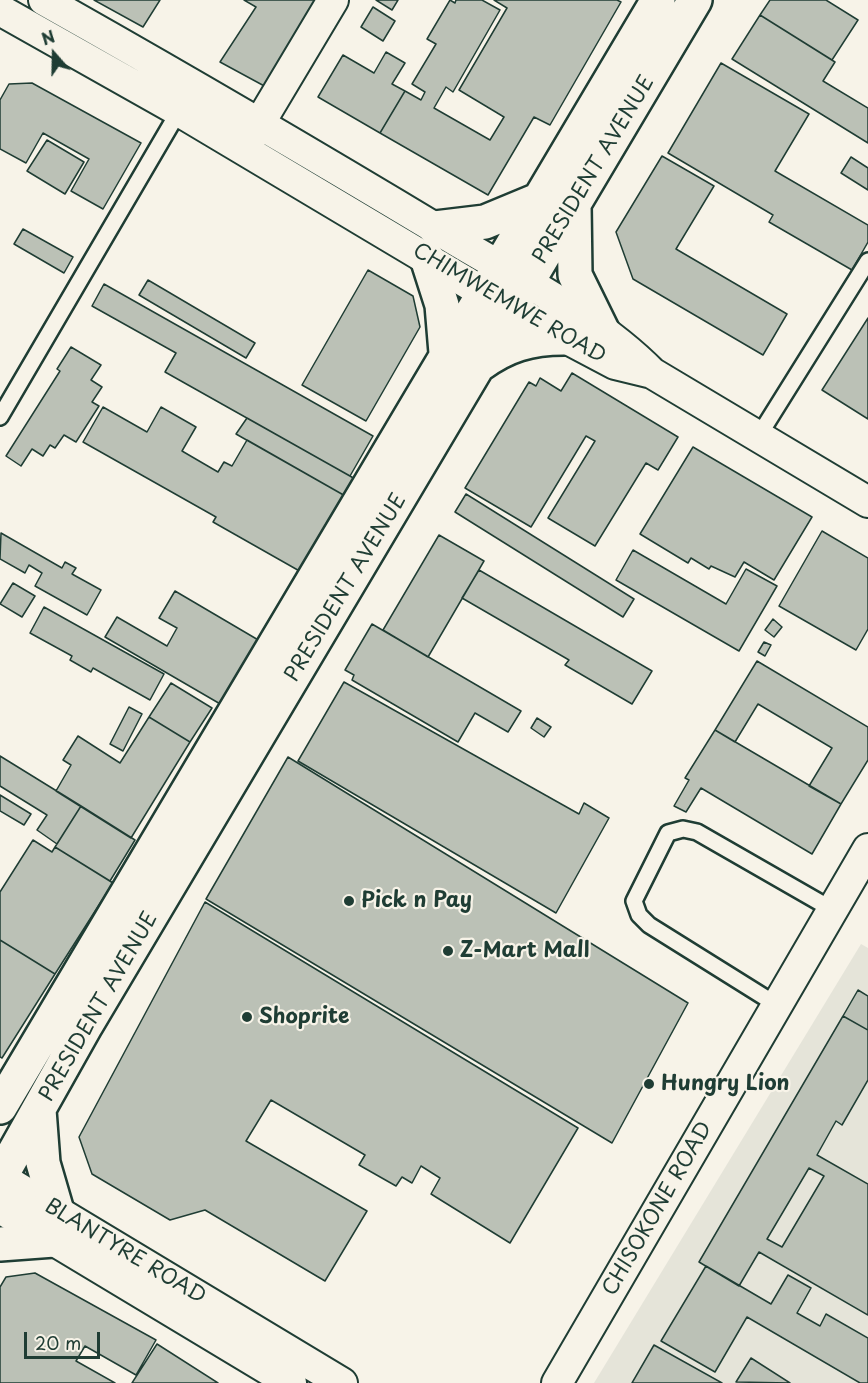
<!DOCTYPE html>
<style>
body{margin:0}
#map{position:relative;width:868px;height:1383px;overflow:hidden;background:#f7f3e8;font-family:"Playpen Sans",sans-serif}
canvas{display:block}
.north{position:absolute;left:24px;top:24px;width:60px;height:60px;-webkit-text-stroke:4px #f7f3e8;paint-order:stroke;rotate:340deg;font-size:16px;font-weight:700;line-height:24px;text-align:center;color:#1f3d34}
.north::after{content:'';display:block;margin:auto;width:21px;height:27px;background:#1f3d34;clip-path:polygon(50% 0,100% 100%,50% 72%,0 100%)}
.scale{position:absolute;left:24px;top:1332px;width:76px;height:27px;box-sizing:border-box;border:3px solid #1f3d34;border-top:0;padding-left:8px;font-size:18px;line-height:21px;white-space:nowrap;color:#1f3d34;-webkit-text-stroke:4px #f7f3e8;paint-order:stroke}
</style>
<div id="map">
<canvas width="868" height="1383"></canvas>
<div class="north">N</div>
<div class="scale">20 m</div>
</div>
<script>
const ctx = document.querySelector('canvas').getContext('2d');
ctx.lineJoin = 'round';
function fill(path, color) { ctx.fillStyle = color; ctx.fill(path, 'evenodd'); }
function strokePath(path, color, width, dash) { ctx.strokeStyle = color; ctx.lineWidth = width; ctx.lineCap = dash ? 'butt' : 'round'; ctx.setLineDash(dash || []); ctx.stroke(path); }
function write(font, color, halo, rows, align = 'center') {
  ctx.font = font + ' "Playpen Sans",sans-serif'; ctx.lineWidth = 4.5; ctx.setLineDash([]); ctx.textBaseline = 'middle'; ctx.strokeStyle = halo; ctx.fillStyle = color; for (const [text, x, y, turn = 0] of rows) {
    ctx.save(); ctx.translate(x, y); ctx.rotate((+turn || 0) * Math.PI / 180); ctx.textAlign = isNaN(turn) ? turn : align; if (halo) ctx.strokeText(text, 0, 0); ctx.fillText(text, 0, 0); ctx.restore();
  }
}
fill(new Path2D(`
 M861,944L868,948V1383H594Z`), '#e5e4d9');
const building = new Path2D(`
 M94,0H160L143,27Z
 M244,0H319L268,88L220,62L256,7Z
 M376,0H398L392,10Z
 M450,0L455,3L456,0H482L500,10L453,92L446,87L434,108L490,140L504,117L459,90L507,8L494,0H617L621,2L550,125L534,117L488,195L380,133L405,91L421,100L425,92L412,84L436,44L427,39Z
 M770,0H826L858,20L832,60L760,15Z
 M373,7L395,21L383,41L361,27Z
 M760,15L835,62L823,81L868,108V143L732,59Z
 M386,52L405,63L392,84L405,91L380,133L318,97L343,55L374,73Z
 M721,63L809,114L775,171L868,225V242L852,270L769,222L773,215L668,153Z
 M32,83L141,143L103,209L71,191L89,159L43,133L26,163L0,149V100L9,84Z
 M47,140L84,162L65,194L27,171Z
 M662,156L714,186L676,249L787,314L763,355L633,279L616,232Z
 M851,157L868,168V190L841,173Z
 M23,229L73,257L64,273L14,244Z
 M368,270L413,296L420,327L366,421L302,385Z
 M148,280L255,343L246,358L139,295Z
 M104,284L373,436L350,476L165,372L176,353L92,306Z
 M868,318V419L822,390Z
 M71,347L101,365L91,380L102,387L92,402L99,406L76,442L64,435L55,448L50,445L43,456L32,449L21,466L6,456L60,371L57,369Z
 M572,373L678,437L658,470L646,463L595,546L548,518L595,441L586,436L531,527L465,488L529,382L536,386L540,378L561,391Z
 M103,407L147,432L161,407L196,427L182,451L218,472L224,462L232,466L247,440L347,497L303,573L213,522L216,517L83,442Z
 M247,418L357,480L347,497L236,434Z
 M693,447L812,517L774,580L744,562L735,577L711,566L709,569L691,558L688,563L640,534Z
 M466,494L634,599L623,617L455,512Z
 M822,531L868,558V629L856,650L779,606Z
 M1,533L62,568L65,562L76,568L72,574L101,590L87,615L35,586L42,573L29,565L25,573L0,559Z
 M439,535L484,561L428,657L383,630Z
 M633,550L726,604L746,569L777,586L739,651L616,580Z
 M479,570L652,671L632,704L565,665L569,660L462,598Z
 M13,583L35,596L22,617L0,604Z
 M175,591L260,641L222,705L105,637L117,617L167,646L177,628L159,618Z
 M44,607L164,674L150,700L93,668L91,672L70,660L72,656L30,633Z
 M773,619L782,627L774,637L765,630Z
 M372,624L521,711L508,732L475,713L458,742L352,680L354,675L345,670Z
 M764,642L771,645L765,656L758,652Z
 M757,661L868,727V760L841,804L809,786L832,748L758,704L735,742L715,730Z
 M344,682L579,814L584,803L609,818L556,913L298,761Z
 M171,683L212,708L190,742L149,717Z
 M129,707L142,714L123,751L110,744Z
 M149,717L190,742L131,838L56,791L71,765L63,760L78,736L120,763Z
 M537,718L551,727L544,737L531,728Z
 M715,730L841,804L812,854L701,788L686,812L674,806L689,780L685,778Z
 M0,756L81,806L57,844L37,830L47,815L0,786Z
 M288,757L688,1003L612,1143L206,899Z
 M0,795L31,814L24,825L0,811Z
 M81,806L135,840L110,881L55,847Z
 M33,840L52,852L55,847L113,883L55,974L0,940V892Z
 M205,902L578,1128L510,1243L431,1194L440,1178L421,1166L412,1183L402,1177L396,1186L359,1165L365,1155L271,1100L246,1141L367,1211L325,1281L205,1210L170,1220L92,1174L79,1137Z
 M0,940L55,974L2,1058L0,1057Z
 M858,990L868,996V1030L843,1016Z
 M843,1016L868,1030V1080L842,1125L836,1121L817,1155L868,1184V1315L759,1252L739,1286L699,1262ZM809,1168L824,1176L782,1247L767,1239Z
 M706,1266L771,1304L788,1275L811,1288L797,1313L820,1326L826,1314L868,1338V1383H860L747,1317L715,1372L661,1341Z
 M35,1273L156,1340L136,1375L85,1346L76,1361L115,1383H0V1287L6,1277Z
 M157,1344L218,1383H132Z
 M654,1345L722,1383H632Z
 M751,1358L790,1383L736,1382Z`);
fill(building, '#bbc1b6');
strokePath(building, '#1f3d34', 1.5);
const service = new Path2D(`
 M0,417L179,111
 M758,437L868,261
 M777,1005L649,925L639,915L634,901L668,833L683,829L697,832L833,910`);
const minor = new Path2D(`
 M44,0C179,76 312,154 445,234C514,276 596,316 652,373L868,502
 M0,10L179,111L511,309L615,364L652,373
 M250,139L333,0
 M0,1177L342,1383
 M0,1208L291,1383
 M557,1383L868,849`);
const secondary = new Path2D(`
 M574,204L575,275L603,332
 M435,228L485,222L538,200
 M427,258L442,305L446,353
 M479,365C506,345 530,338 564,338
 M0,1107L658,0
 M39,1110L43,1163L57,1211
 M0,1178L86,1025L695,0
 M0,1244L54,1240`);
strokePath(service, '#1f3d34', 20);
strokePath(minor, '#1f3d34', 34);
strokePath(secondary, '#1f3d34', 38);
strokePath(service, '#f7f3e8', 15);
strokePath(minor, '#f7f3e8', 30);
strokePath(secondary, '#f7f3e8', 33);
for (const [x, y, r, color] of [
 [349,901,6,"#1f3d34"],
 [448,951,6,"#1f3d34"],
 [247,1017,6,"#1f3d34"],
 [649,1084,6,"#1f3d34"]
]) { const dot = new Path2D(); dot.arc(x, y, r, 0, 2 * Math.PI); ctx.fillStyle = color; ctx.fill(dot); strokePath(dot, '#f7f3e8', 2); }
write('21px', '#1f3d34', '#f7f3e8', [
 ["PRESIDENT AVENUE",594,170,-59],
 ["CHIMWEMWE ROAD",509,304,30],
 ["PRESIDENT AVENUE",346,588,-59],
 ["PRESIDENT AVENUE",99,1007,-60],
 ["CHISOKONE ROAD",658,1209,-60],
 ["BLANTYRE ROAD",125,1252,31]
]);
write('bold 21px', '#1f3d34', '#f7f3e8', [
 ["Pick n Pay",361,901],
 ["Z-Mart Mall",460,951],
 ["Shoprite",259,1017],
 ["Hungry Lion",661,1084]
], 'left');
</script>
